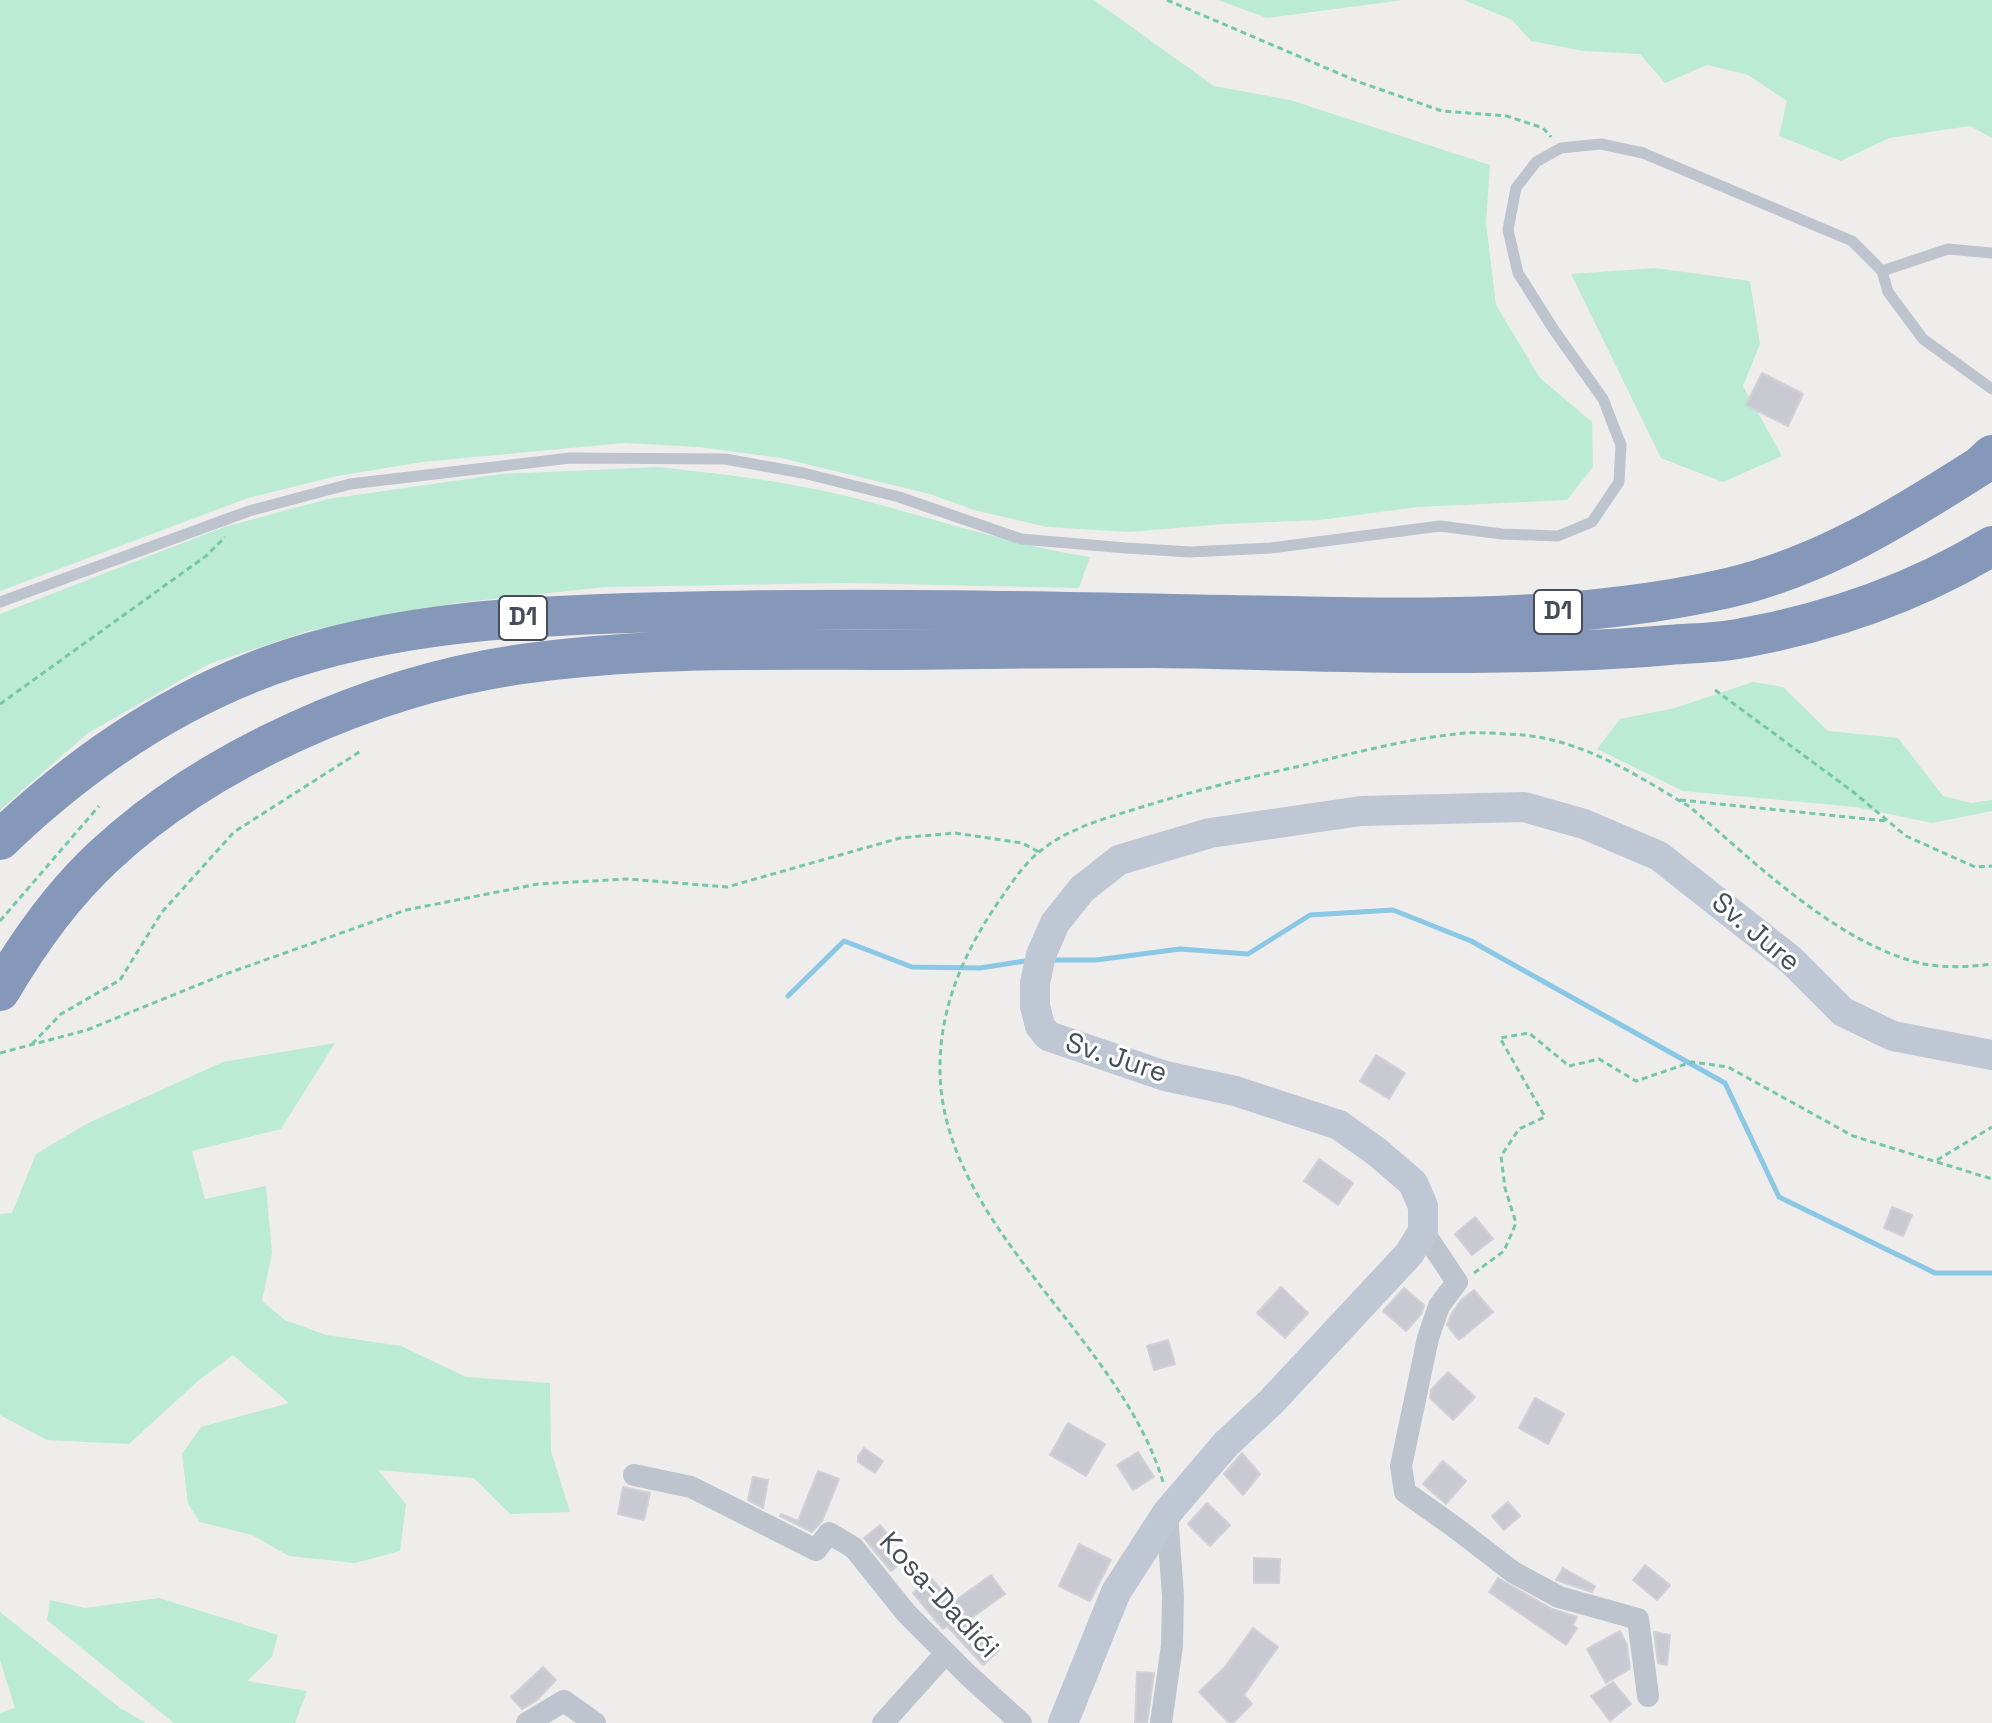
<!DOCTYPE html>
<meta charset="utf-8">
<style>
body{margin:0}
canvas{display:block;background:#efecec}
</style>
<canvas width="1992" height="1723"></canvas>
<script>
const ctx = document.querySelector('canvas').getContext('2d');
ctx.lineJoin = 'round';
function fill(path, color) { ctx.fillStyle = color; ctx.fill(path, 'evenodd'); }
function strokePath(path, color, width, dash) { ctx.strokeStyle = color; ctx.lineWidth = width; ctx.lineCap = dash ? 'butt' : 'round'; ctx.setLineDash(dash || []); ctx.stroke(path); }
function write(font, color, halo, rows, align = 'center') {
  ctx.font = font + ' "Space Grotesk",sans-serif'; ctx.lineWidth = 6; ctx.setLineDash([]); ctx.textBaseline = 'middle'; ctx.strokeStyle = halo; ctx.fillStyle = color; for (const [text, x, y, turn = 0] of rows) {
    ctx.save(); ctx.translate(x, y); ctx.rotate((+turn || 0) * Math.PI / 180); ctx.textAlign = isNaN(turn) ? turn : align; if (halo) ctx.strokeText(text, 0, 0); ctx.fillText(text, 0, 0); ctx.restore();
  }
}
fill(new Path2D(`
 M0,0H1094L1214,86L1290,100L1490,165L1486,223L1496,305L1540,378L1592,422L1593,467L1567,500L1418,507L1319,520L1224,524L1129,532L1047,527L974,510L930,494L781,458L699,447L624,443L422,462L337,476L248,498L0,591Z
 M1218,0H1403L1267,18Z
 M1464,0H1992V138L1970,126L1889,138L1841,161L1779,136L1787,101L1748,75L1707,65L1665,83L1640,54L1584,51L1531,41L1512,20Z
 M1655,268L1750,281L1760,344L1743,386L1782,456L1723,482L1661,458L1571,274Z
 M659,467C722,474 785,481 846,496C928,516 1006,544 1090,557L1079,588L846,583L605,587L456,603L308,631L209,664L88,733L0,810V614L224,527L328,499L502,474Z
 M1753,682L1783,687L1828,731L1898,738L1943,796L1971,803L1992,800V811L1932,823L1856,807L1683,791L1597,749L1620,719L1675,708Z
 M335,1043L281,1129L192,1151L205,1199L266,1186L272,1253L262,1301L285,1320L326,1335L401,1346L466,1377L550,1383L551,1451L570,1512L510,1514L474,1478L378,1470L406,1504L400,1551L355,1563L289,1556L252,1535L200,1522L188,1504L182,1454L201,1427L289,1403L233,1355L199,1380L129,1444L47,1440L0,1415V1214L12,1213L36,1154L88,1123L223,1062Z
 M159,1598L278,1635L272,1657L247,1681L307,1691L295,1723H174L47,1620L50,1600L85,1608Z
 M0,1612L120,1708L146,1723H0V1713L15,1708L0,1660Z`), '#bbebd4');
strokePath(new Path2D(`
 M1049,960H1096L1180,949L1248,954L1310,915L1393,910L1471,941L1725,1083L1779,1197L1935,1273H1992
 M788,996L844,941L912,967L980,968L1031,960`), '#8ac8e6', 5);
const building = new Path2D(`
 M1762,373L1803,394L1788,426L1746,405Z
 M1376,1055L1405,1073L1389,1099L1360,1081Z
 M1319,1159L1353,1183L1338,1205L1304,1181Z
 M1892,1207L1912,1215L1903,1236L1884,1228Z
 M1475,1217L1493,1239L1472,1255L1455,1234Z
 M1281,1287L1308,1313L1285,1338L1257,1313Z
 M1404,1288L1424,1305L1422,1313L1406,1331L1383,1311Z
 M1474,1290L1493,1312L1459,1340L1447,1325L1452,1313L1461,1300Z
 M1168,1340L1175,1364L1154,1370L1147,1346Z
 M1448,1372L1475,1397L1453,1420L1430,1398L1431,1390Z
 M1535,1398L1564,1414L1548,1444L1519,1428Z
 M1068,1423L1105,1444L1086,1476L1050,1455Z
 M864,1448L883,1461L875,1473L858,1462V1456Z
 M1138,1452L1154,1477L1133,1490L1117,1465Z
 M1242,1453L1260,1474L1243,1495L1224,1474Z
 M1443,1461L1466,1481L1446,1504L1423,1484Z
 M818,1471L839,1479L822,1521L812,1532L780,1516L781,1514L798,1521Z
 M753,1477L768,1480L763,1508L748,1500Z
 M623,1487L650,1493L644,1520L618,1514Z
 M1508,1502L1520,1516L1504,1530L1492,1516Z
 M1207,1503L1230,1525L1210,1546L1188,1524Z
 M880,1525L893,1541L886,1547L900,1564L891,1571L864,1538Z
 M1079,1544L1111,1560L1090,1601L1059,1586Z
 M1254,1558L1280,1559L1279,1583H1254Z
 M1645,1565L1670,1585L1657,1600L1633,1580Z
 M1563,1568L1595,1586L1592,1592L1556,1580Z
 M991,1575L1005,1594L970,1619L999,1650L983,1665L947,1626L943,1629L913,1593L931,1578L952,1603Z
 M1498,1578L1552,1609L1577,1617L1573,1625L1577,1628L1566,1645L1489,1592Z
 M1253,1628L1278,1647L1244,1695L1252,1704L1233,1723H1229L1199,1692L1224,1668Z
 M1620,1631L1627,1645L1630,1669L1606,1683L1587,1649Z
 M1654,1632L1670,1635L1667,1665L1658,1663Z
 M543,1667L556,1680L536,1701L522,1709L511,1697Z
 M1137,1672L1154,1673L1147,1723H1135Z
 M1613,1682L1631,1704L1610,1721L1591,1696Z`);
fill(building, '#c9cad1');
strokePath(building, '#d0d1d7', 2);
strokePath(new Path2D(`
 M1167,0L1359,82L1442,111L1507,116L1543,128L1551,137
 M1715,690L1852,791L1906,836L1975,867L1992,866
 M0,704L206,556L225,537
 M1680,800L1887,821
 M0,921L99,806
 M32,1044L61,1014L120,980L162,912L234,832L361,751
 M0,1053L87,1030L220,976L406,910L538,884L628,879L727,887L900,838L955,833L1022,843L1039,852
 M1937,1160L1992,1127
 M1474,1273L1504,1251L1516,1223L1505,1188L1501,1156L1519,1129L1545,1117L1500,1038L1529,1033L1569,1066L1599,1059L1636,1081L1692,1062L1728,1067L1853,1136L1992,1179
 M1163,1482C1120,1337 942,1226 940,1071C939,1008 964,952 999,901C1011,884 1023,865 1039,852C1064,831 1099,820 1129,811C1185,793 1242,779 1300,766C1354,753 1410,738 1466,733C1484,732 1505,734 1523,735C1585,741 1638,776 1690,807C1756,863 1838,945 1924,964C1945,968 1971,967 1992,964`), '#75c7a9', 3, [6, 4]);
strokePath(new Path2D(`
 M1882,271L1948,249L1992,253
 M0,602L249,511L350,484L570,458L725,459L803,473L899,497L1021,539L1126,548L1190,552L1271,548L1440,526L1502,534L1558,536L1592,522L1619,482L1621,445L1603,399L1554,330L1518,273L1508,230L1516,188L1536,162L1561,148L1601,144L1643,153L1852,241L1882,271L1888,292L1923,339L1992,389`), '#bdc4ce', 11);
strokePath(new Path2D(`
 M1423,1231L1457,1282L1439,1306L1428,1338L1401,1466L1405,1492L1453,1526L1513,1572L1559,1597L1638,1619L1648,1696
 M634,1475L691,1487L816,1550L829,1533L854,1548L906,1613L968,1675L1021,1723
 M527,1723L564,1701L595,1723
 M883,1723L946,1653
 M1161,1723L1172,1646L1173,1596L1167,1513`), '#bdc4ce', 22);
strokePath(new Path2D(`
 M1063,1723L1116,1592L1167,1513L1226,1444L1271,1402L1409,1254L1423,1231V1206L1413,1183L1377,1152L1339,1125L1235,1091L1165,1076L1048,1036L1040,1026L1035,1006V983L1041,955L1055,923L1082,889L1119,860L1210,833L1361,811L1524,807L1584,824L1659,856L1791,960L1843,1012L1893,1036L1992,1055`), '#bfc7d4', 30);
strokePath(new Path2D(`
 M0,840C78,765 166,704 269,666C396,620 535,615 669,612C856,607 1044,611 1231,615C1397,618 1565,625 1728,588C1822,566 1900,517 1980,466L1992,455
 M0,991C28,943 63,894 104,856C210,757 372,687 515,665C642,646 772,650 899,650C985,649 1070,648 1156,648C1249,649 1341,653 1434,653C1512,653 1590,652 1669,645C1693,643 1719,643 1743,638C1830,622 1916,592 1992,546`), '#8598b9', 40);
for (const [x, y, w] of [
 [1558,612,48],
 [523,618,48]
]) { const box = new Path2D(); box.roundRect(x - w / 2, y - 22, w, 44, 6); ctx.fillStyle = '#fff'; ctx.fill(box); strokePath(box, '#454d58', 2); }
write('bold 26px', '#454d58', null, [
 ["D1",1558,612],
 ["D1",523,618]
]);
write('28px', '#454d58', '#fff', [
 ["Sv. Jure",1755,933,40],
 ["Sv. Jure",1116,1059,18],
 ["Kosa-Dadići",938,1596,47]
]);
</script>
